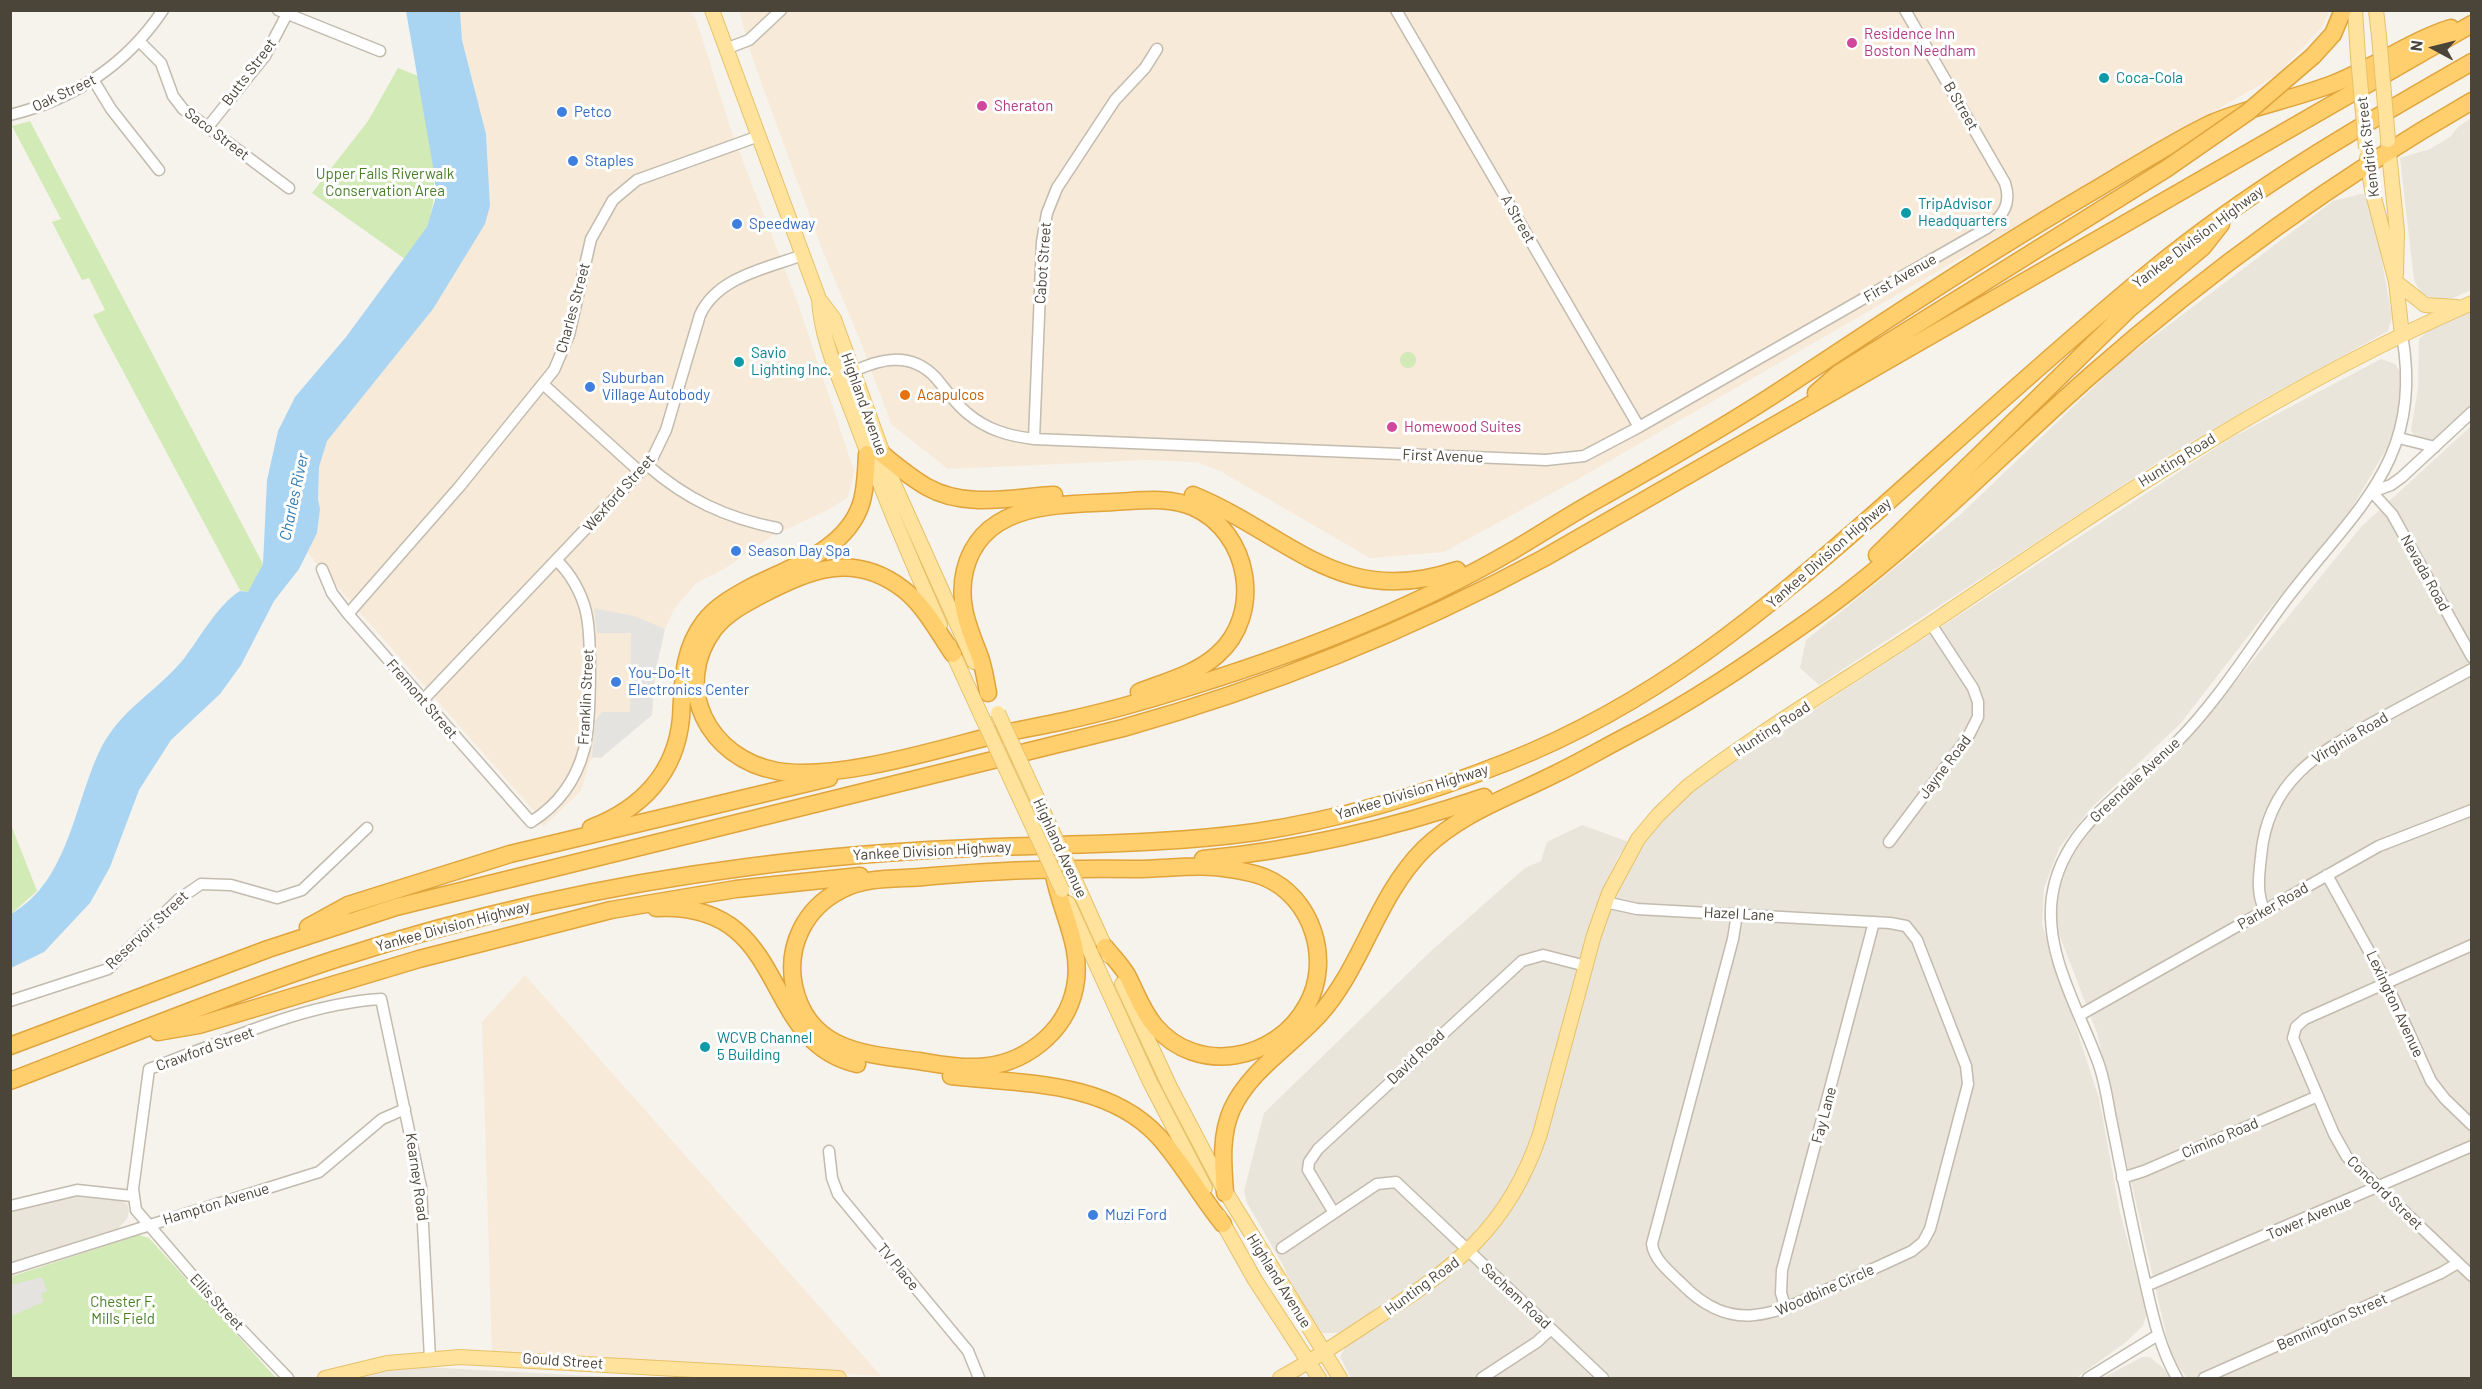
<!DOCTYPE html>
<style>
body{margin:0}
#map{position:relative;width:2482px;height:1389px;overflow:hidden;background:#f6f3ec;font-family:Barlow,sans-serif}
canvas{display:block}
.frame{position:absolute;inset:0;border:12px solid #4b4439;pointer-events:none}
.north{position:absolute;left:2404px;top:18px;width:60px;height:60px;-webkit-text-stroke:4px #fff;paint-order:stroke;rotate:277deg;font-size:16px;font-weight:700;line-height:24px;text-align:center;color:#4b4439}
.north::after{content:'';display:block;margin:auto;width:21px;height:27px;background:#4b4439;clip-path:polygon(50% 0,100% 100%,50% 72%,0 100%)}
</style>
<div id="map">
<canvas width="2482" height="1389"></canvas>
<div class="frame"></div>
<div class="north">N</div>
</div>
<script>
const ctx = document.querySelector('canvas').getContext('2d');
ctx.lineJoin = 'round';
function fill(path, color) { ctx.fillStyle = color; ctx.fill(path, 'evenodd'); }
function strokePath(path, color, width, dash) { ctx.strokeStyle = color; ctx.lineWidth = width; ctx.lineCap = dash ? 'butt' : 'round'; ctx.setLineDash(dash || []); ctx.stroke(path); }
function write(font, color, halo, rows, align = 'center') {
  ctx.font = font + ' Barlow,sans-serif'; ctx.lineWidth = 6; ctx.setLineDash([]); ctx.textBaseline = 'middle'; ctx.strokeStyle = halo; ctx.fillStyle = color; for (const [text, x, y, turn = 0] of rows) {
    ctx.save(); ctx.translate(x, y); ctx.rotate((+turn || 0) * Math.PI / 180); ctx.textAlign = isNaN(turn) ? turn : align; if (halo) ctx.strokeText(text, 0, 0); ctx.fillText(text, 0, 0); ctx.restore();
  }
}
fill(new Path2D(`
 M2471,118V290L2446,301L2440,300L2424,295L2419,290L2414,280L2400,158L2430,149L2450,137L2458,127Z
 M2361,194L2370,195L2392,317L2388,331L2269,396L2161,460L1819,685L1800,668L1806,640L1961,514L2121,361L2333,201Z
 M2471,311V405L2432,441L2415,438L2411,430L2418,388L2419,339L2429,330Z
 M2381,359L2395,364L2400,372L2403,387L2399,417L2387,448L2350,511L2263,617L2180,724L2091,808L2059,848L2044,888L2042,924L2099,1098L2120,1213L2147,1313L2143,1326L2126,1342L2076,1378H1351L1340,1357L1345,1348L1492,1234L1524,1188L1544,1144L1605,924L1619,883L1634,856L1663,818L1697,786L2231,438Z
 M2471,426V1378H2187L2174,1360L2167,1338L2097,1033L2056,926L2057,895L2062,872L2080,840L2101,814L2167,762L2219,702L2361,527Z
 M1582,825L1629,842L1618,857L1601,896L1534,1130L1514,1184L1482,1226L1443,1265L1340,1333H1323L1297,1300L1283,1265L1247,1203L1244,1191L1264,1113L1432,950L1525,868L1541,861L1547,842Z
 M72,1194L118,1200L127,1204L129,1212L127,1219L118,1228L11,1262V1213Z
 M2142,1357H2150L2164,1369L2170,1378H2103Z
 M424,1367L628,1378H641H358L386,1370Z`), '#eae5da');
fill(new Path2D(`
 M460,11H690L697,22L731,130L797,301L854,471L848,497L830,509L772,536L724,569L696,583L674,609L656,648L648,713L590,761L581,791L543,827L534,811L307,552L317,533L320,509L318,499L319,467L327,441L433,309L485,223L490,206L486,134L462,40Z
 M739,11H2329L2322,27L2277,75L1580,478L1444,552L1370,558L1220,471L1197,462L1146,460L948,469L891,424L862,345L822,249L753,60Z
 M525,975L881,1376L492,1352L482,1022Z`), '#f7ead8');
fill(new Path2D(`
 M398,68L418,76C425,121 444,182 428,224C424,236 412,248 405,259L312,193L368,121Z
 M30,121L263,564L248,593L240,590L93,315L105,310L89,278L82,280L52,222L61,219L12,126Z
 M1400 360a8 8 0 1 1 16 0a8 8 0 1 1-16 0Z
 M10,822L37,891L11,914H10Z
 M139,1235L149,1238L276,1378H11L10,1277Z`), '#d2eab5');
fill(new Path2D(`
 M594,608L634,616L665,629L655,674L652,715L601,758L592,757L595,721L602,712H630L631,633H597Z
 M42,1277L47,1291L41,1294L44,1302L11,1316V1285Z`), '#e5e3e0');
fill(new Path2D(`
 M406,11H460L462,40L486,134L490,206L485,224L433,309L327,441L319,467L318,499L320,509L317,533L299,569L274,601L241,665L220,694L171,740L139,790L110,867L90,903L44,952L11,968V914C69,881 74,803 101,748C121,709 155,693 182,661C199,640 217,605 240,591L248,592L263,564L267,480L278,431L295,397L346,337L427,227L435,200V178Z`), '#a9d4f2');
const minor = new Path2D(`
 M278,10L380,51
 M1396,10L1639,427
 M139,41L161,63L173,96L183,109L289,188
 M728,48L749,40L781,10
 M94,81L111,109L159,170
 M10,115C74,99 126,65 163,10
 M207,128L265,56L287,14
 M848,374C878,359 910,350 936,378C946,390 955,403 967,413C987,430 1009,436 1034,439L1546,460L1584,456L1639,427L1987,228C2003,216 2012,204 2005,183L1905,10
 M544,385L640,472
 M2399,438L2435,447
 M1034,439L1042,242L1047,213L1057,188L1115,100L1145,68L1157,49
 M647,465C686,499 726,518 777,528
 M2372,492L2392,514L2472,657
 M2372,492L2391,485L2402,477L2472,412
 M322,569L332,593L348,614L531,822C558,805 576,780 584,750C591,725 592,636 586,612C582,594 570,572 556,560
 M348,614L460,486L554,370L569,335L591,239L613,200L637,180L759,136
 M423,700L652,459L666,430L700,315C717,277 767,268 803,255
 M1889,842L1968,737L1978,717V702L1973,688L1931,624
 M2327,875L2386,982L2431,1081L2445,1099L2472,1125
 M1605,902L1637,909L1890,923L1906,926L1917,940L1966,1066L1968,1084L1930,1229L1923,1242L1912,1251C1884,1264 1856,1277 1828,1289C1773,1315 1731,1335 1681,1283C1670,1272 1654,1260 1652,1244L1733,939L1737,914
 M2265,911C2256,894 2259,875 2261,857C2267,779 2321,751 2383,717C2413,701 2442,685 2472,669
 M2472,945L2305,1019L2296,1027L2293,1038L2334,1134L2347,1157L2472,1276
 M10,1001L108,969L179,899L201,884L231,885L277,898L302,890L367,828
 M2080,1015L2379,846L2472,810
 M829,1151L832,1178L838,1194L968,1351L979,1378
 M2122,1178L2144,1171L2318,1096
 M10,1206L77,1190L132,1196
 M1334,1213L1308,1170L1309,1162L1318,1149L1522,961L1543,955L1586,966
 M1282,1248L1377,1184L1396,1182L1603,1378
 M10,1269L319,1172L382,1119L405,1109
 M2146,1286L2472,1146
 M1786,1309L1781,1293L1782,1270L1874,922
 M288,1378L217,1304L136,1210L133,1189L149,1069C224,1042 301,1004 381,999L421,1187L430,1358
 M1482,1378L1537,1342L1551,1329
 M2088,1378L2158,1335
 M2177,1378C2159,1347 2152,1312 2144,1277C2131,1223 2121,1168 2110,1114C2107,1096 2104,1078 2098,1062C2079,1010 2044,953 2052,897C2062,825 2130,790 2176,743C2218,701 2250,648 2285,601C2353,511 2425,461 2402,335
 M2204,1378L2441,1273L2458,1263`);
const major = new Path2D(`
 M712,10L819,299L834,319L894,484L974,662
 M2355,10L2358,57
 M2376,10L2379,36
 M2388,143L2397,231L2396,274
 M2367,158L2372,190L2396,282L2402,335
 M2396,282L2425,305L2457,307
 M819,299C821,336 836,370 849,404C877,479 907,552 940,625
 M949,645L982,717
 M1078,887L1109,956
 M1068,903L1149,1080L1205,1188
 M1122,984L1170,1087L1222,1186L1340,1378
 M1219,1216L1255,1280L1319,1378
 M325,1378L387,1363L460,1357L839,1378
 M1280,1378C1312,1361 1343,1340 1373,1320C1454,1268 1508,1229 1540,1134L1594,935L1609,893L1638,839L1658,815L1688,786C1768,725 1858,673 1942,616C2112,501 2282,385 2472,303`);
const highway = new Path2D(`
 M2313,56L2333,34L2343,10
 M1816,393L1839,373L2166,169
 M882,454C897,466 911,478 927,487C966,509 1012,497 1054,495
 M1193,495C1290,535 1340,610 1457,570
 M1877,555L2129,309L2203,247L2221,224
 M953,654C938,632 924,605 903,589C853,551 810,570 761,595C744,604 727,613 714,629C671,687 709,759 777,771C836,781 936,750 995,735C1018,730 1041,726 1064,721C1106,712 1148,700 1189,687C1299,653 1412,609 1512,551C1539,535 1565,518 1593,502C1657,466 1722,429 1784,388C1888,319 1992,250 2100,187C2137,165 2174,141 2212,123C2252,106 2295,99 2335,83C2375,67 2410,41 2451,28
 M988,693C986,681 984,669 980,657C969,628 957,603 965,570C982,502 1057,505 1113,502C1139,501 1168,496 1193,507C1250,532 1264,614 1217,655C1196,674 1164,682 1139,692
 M591,828C641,809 676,773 681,718C683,684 682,651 704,622C716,606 733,597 751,587C791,567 846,550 861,504C866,488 866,471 867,454
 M1203,859C1300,850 1393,828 1484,797
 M1054,875C1061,913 1083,947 1075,987C1066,1033 1023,1066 976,1067C957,1068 938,1064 919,1061C864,1054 808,1051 794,986C786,946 805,908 841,890C869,875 903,880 933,876C1000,870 1068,868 1135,869C1162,869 1188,865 1215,867C1231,869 1249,871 1264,877C1313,897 1332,961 1307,1005C1277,1061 1197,1076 1155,1026C1142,1011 1136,992 1127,975C1121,965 1112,956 1105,947
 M656,908C792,901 757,1041 857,1064
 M308,927L348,905L510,854L829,778
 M158,1032L199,1025L419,959L611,910L736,889L860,876
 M10,1046L268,949L396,907L1123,728C1270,687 1410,630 1544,558L2472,24
 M951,1076C1020,1084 1106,1080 1158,1136C1182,1162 1200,1196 1223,1224
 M10,1081C117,1040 224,996 333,960C468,916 607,885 748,867C830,856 913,850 995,847C1082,844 1170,844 1256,832C1342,819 1426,794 1507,762C1656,703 1763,612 1881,508C1970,429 2058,348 2150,272C2249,190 2360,126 2472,62
 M1225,1193C1223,1164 1220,1136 1232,1109C1250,1070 1291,1046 1319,1015C1363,966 1376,897 1424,849C1462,812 1510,797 1557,773C1580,762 1602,749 1625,737C1691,703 1752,661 1813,618C1913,547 1998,457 2090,376C2208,272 2336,179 2472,101`);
strokePath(minor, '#c2bbae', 13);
strokePath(major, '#e6c16a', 16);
strokePath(highway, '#e0a43c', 19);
strokePath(minor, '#fff', 10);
strokePath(major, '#ffe39c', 14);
strokePath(highway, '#ffcf6e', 16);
const majorBridge = new Path2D(`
 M2379,36L2388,140
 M2358,57L2366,148
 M998,713L1078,887
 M982,717L1062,890`);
const highwayBridge = new Path2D(`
 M2166,169L2248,112L2313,56`);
strokePath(majorBridge, '#e6c16a', 16, []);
strokePath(highwayBridge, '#e0a43c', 19, []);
strokePath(majorBridge, '#ffe39c', 14);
strokePath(highwayBridge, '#ffcf6e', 16);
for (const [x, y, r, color] of [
 [1852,43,6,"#d1479c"],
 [2104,78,6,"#0f9aa8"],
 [982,106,6,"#d1479c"],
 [562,112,6,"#3f7fe0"],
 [573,161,6,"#3f7fe0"],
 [1906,213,6,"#0f9aa8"],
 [737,224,6,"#3f7fe0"],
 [739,362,6,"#0f9aa8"],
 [590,387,6,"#3f7fe0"],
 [905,395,6,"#e8710a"],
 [1392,427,6,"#d1479c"],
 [736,551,6,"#3f7fe0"],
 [616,682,6,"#3f7fe0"],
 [705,1047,6,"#0f9aa8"],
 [1093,1215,6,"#3f7fe0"]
]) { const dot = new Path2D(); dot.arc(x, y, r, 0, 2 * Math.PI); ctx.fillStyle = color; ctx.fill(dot); strokePath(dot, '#fff', 2); }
write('15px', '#b23c85', '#fff', [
 ["Residence Inn",1864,34],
 ["Boston Needham",1864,51],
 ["Sheraton",994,106],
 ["Homewood Suites",1404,427]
], 'left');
write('15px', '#4b4439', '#fff', [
 ["Butts Street",249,72,-53],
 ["Oak Street",64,93,-25],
 ["B Street",1961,106,60],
 ["Saco Street",217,134,37],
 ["Kendrick Street",2368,147,-97],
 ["A Street",1518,219,60],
 ["Yankee Division Highway",2198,237,-37],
 ["Cabot Street",1043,263,-86],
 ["First Avenue",1900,278,-30],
 ["Charles Street",573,308,-75],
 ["Highland Avenue",864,404,70],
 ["First Avenue",1443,456,2],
 ["Hunting Road",2177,460,-32],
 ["Wexford Street",619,493,-48],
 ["Yankee Division Highway",1829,553,-41],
 ["Nevada Road",2425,573,61],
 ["Franklin Street",586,697,-87],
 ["Fremont Street",422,699,49],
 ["Hunting Road",1772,729,-33],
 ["Virginia Road",2350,738,-31],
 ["Jayne Road",1945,767,-53],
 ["Greendale Avenue",2135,780,-43],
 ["Yankee Division Highway",1412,792,-17],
 ["Highland Avenue",1060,848,65],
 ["Yankee Division Highway",932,851,-3],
 ["Parker Road",2273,906,-30],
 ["Hazel Lane",1739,914,3],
 ["Yankee Division Highway",453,926,-15],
 ["Reservoir Street",147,930,-43],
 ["Lexington Avenue",2395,1004,65],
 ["Crawford Street",205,1049,-20],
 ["David Road",1416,1057,-43],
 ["Fay Lane",1824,1115,-75],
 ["Cimino Road",2220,1138,-23],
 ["Kearney Road",417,1177,82],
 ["Concord Street",2385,1193,44],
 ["Hampton Avenue",216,1204,-17],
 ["Tower Avenue",2309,1218,-23],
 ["TV Place",898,1267,50],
 ["Highland Avenue",1279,1281,58],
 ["Hunting Road",1422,1286,-36],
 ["Woodbine Circle",1825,1290,-24],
 ["Sachem Road",1516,1296,43],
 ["Ellis Street",217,1302,47],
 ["Bennington Street",2332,1322,-24],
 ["Gould Street",563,1361,4]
]);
write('15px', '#0d838f', '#fff', [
 ["Coca-Cola",2116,78],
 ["TripAdvisor",1918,204],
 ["Headquarters",1918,221],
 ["Savio",751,353],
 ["Lighting Inc.",751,370],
 ["WCVB Channel",717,1038],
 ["5 Building",717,1055]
], 'left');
write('15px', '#366cbe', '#fff', [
 ["Petco",574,112],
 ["Staples",585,161],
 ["Speedway",749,224],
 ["Suburban",602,378],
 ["Village Autobody",602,395],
 ["Season Day Spa",748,551],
 ["You-Do-It",628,673],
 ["Electronics Center",628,690],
 ["Muzi Ford",1105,1215]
], 'left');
write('15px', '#4a7f2a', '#fff', [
 ["Upper Falls Riverwalk",385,174],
 ["Conservation Area",385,191],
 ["Chester F.",123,1302],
 ["Mills Field",123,1319]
]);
write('15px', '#c56008', '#fff', [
 ["Acapulcos",917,395]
], 'left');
write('italic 16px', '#2e7ab2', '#fff', [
 ["Charles River",294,497,-78]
]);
</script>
